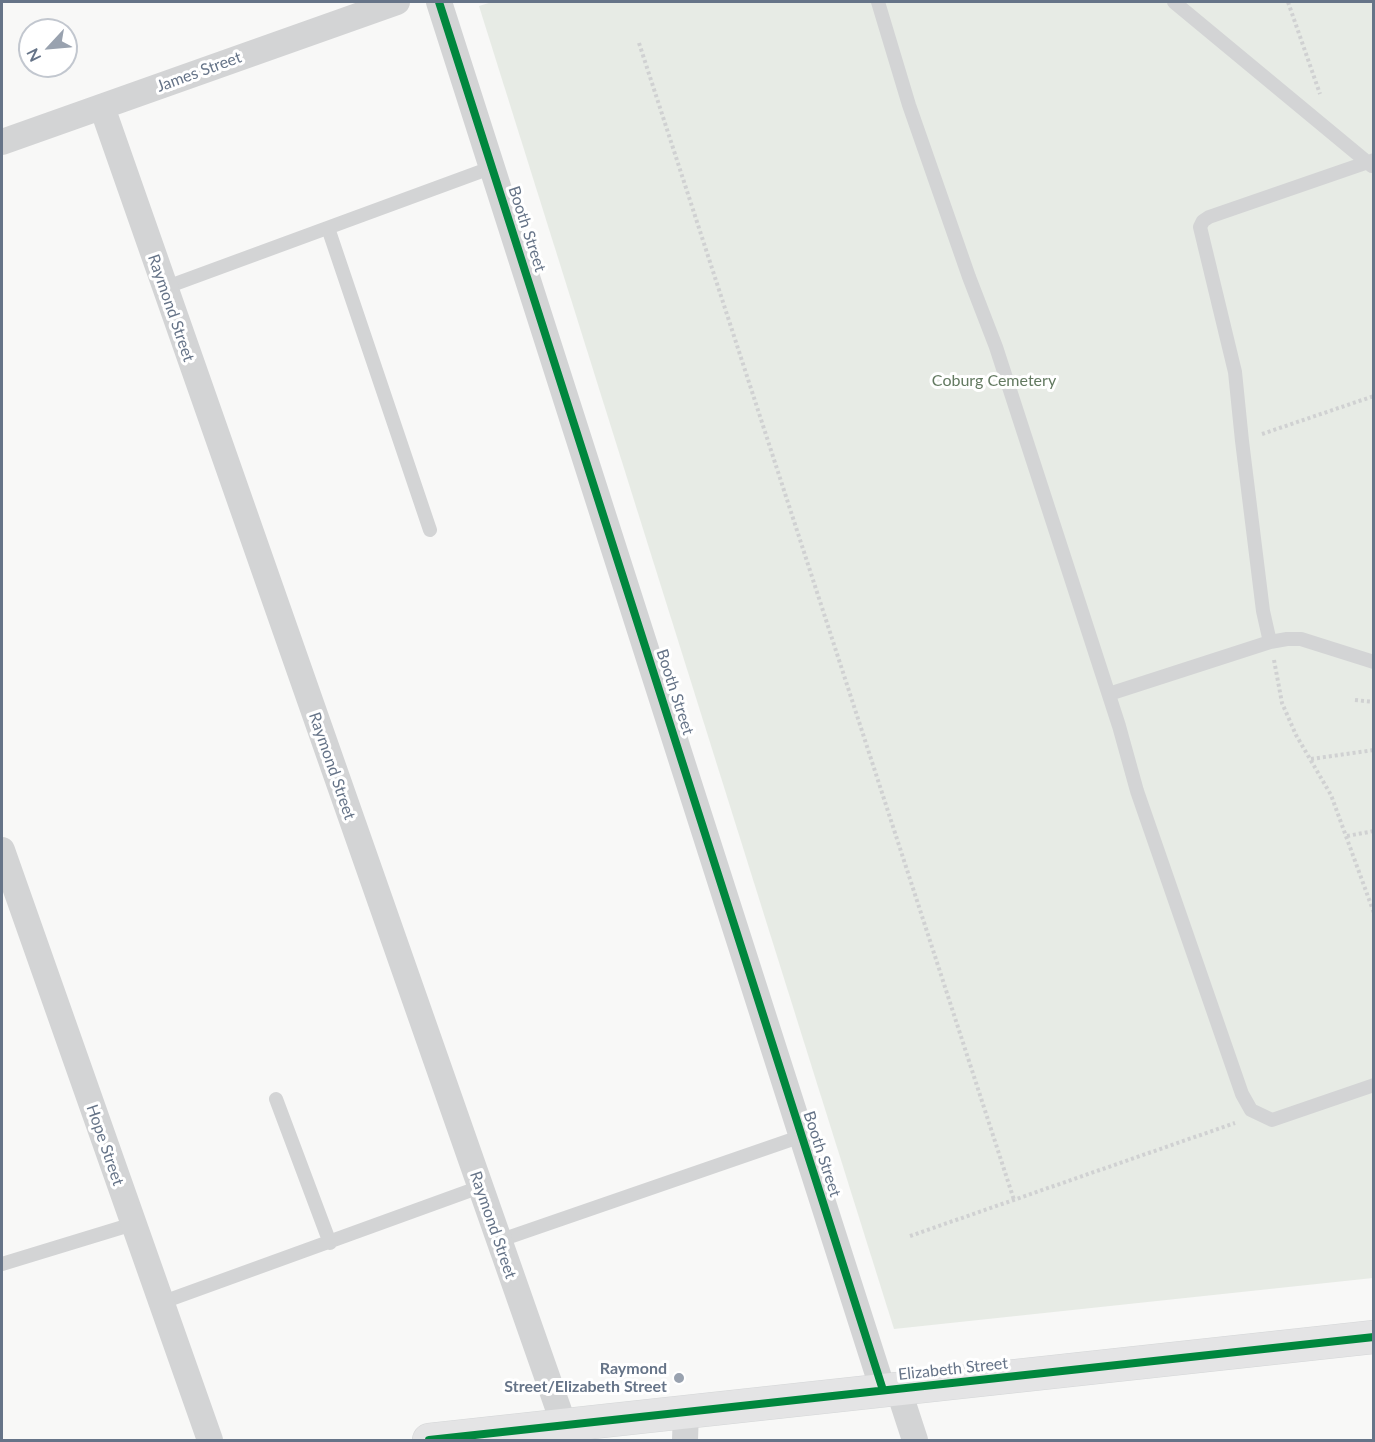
<!DOCTYPE html>
<style>
body{margin:0}
#map{position:relative;width:1375px;height:1442px;overflow:hidden;background:#f8f8f7;font-family:Lato,sans-serif}
canvas{display:block}
.frame{position:absolute;inset:0;border:3px solid #667488;pointer-events:none}
.north{position:absolute;left:18px;top:18px;width:60px;height:60px;box-sizing:border-box;background:#fff;border:2px solid #c2c7cf;border-radius:50%;rotate:244deg;font-size:16px;font-weight:700;line-height:24px;text-align:center;color:#667488}
.north::after{content:'';display:block;margin:auto;width:21px;height:27px;background:#99a2af;clip-path:polygon(50% 0,100% 100%,50% 72%,0 100%)}
</style>
<div id="map">
<canvas width="1375" height="1442"></canvas>
<div class="frame"></div>
<div class="north">N</div>
</div>
<script>
const ctx = document.querySelector('canvas').getContext('2d');
ctx.lineJoin = 'round';
function fill(path, color) { ctx.fillStyle = color; ctx.fill(path, 'evenodd'); }
function strokePath(path, color, width, dash) { ctx.strokeStyle = color; ctx.lineWidth = width; ctx.lineCap = dash ? 'butt' : 'round'; ctx.setLineDash(dash || []); ctx.stroke(path); }
function write(font, color, halo, rows, align = 'center') {
  ctx.font = font + ' Lato,sans-serif'; ctx.lineWidth = 6; ctx.setLineDash([]); ctx.textBaseline = 'middle'; ctx.strokeStyle = halo; ctx.fillStyle = color; for (const [text, x, y, turn = 0] of rows) {
    ctx.save(); ctx.translate(x, y); ctx.rotate((+turn || 0) * Math.PI / 180); ctx.textAlign = isNaN(turn) ? turn : align; if (halo) ctx.strokeText(text, 0, 0); ctx.fillText(text, 0, 0); ctx.restore();
  }
}
fill(new Path2D(`
 M492,2H1373V1278L894,1329L479,6Z`), '#e7ebe5');
const secondary = new Path2D(`
 M429,1440L1374,1337`);
strokePath(secondary, '#d4d6d7', 34);
strokePath(new Path2D(`
 M1288,2L1320,94
 M639,43L1014,1200
 M1262,434L1374,396
 M1274,660L1282,703L1296,735L1331,795L1374,913
 M1355,700L1374,702
 M1311,759L1374,750
 M1347,836L1374,831
 M910,1236L1235,1123`), '#d0d1d2', 4, [3, 3]);
strokePath(new Path2D(`
 M878,2L909,105L969,277L996,347L1119,726L1137,791L1242,1094L1251,1110L1272,1120L1374,1085
 M1174,2L1372,166
 M328,228L430,530
 M164,288L493,167
 M1270,642L1263,611L1242,441L1235,372L1200,227L1203,221L1209,217L1374,160
 M1109,694L1270,642L1287,639H1301L1374,662
 M276,1099L330,1243
 M498,1241L802,1136
 M2,1264L133,1224
 M163,1302L480,1187`), '#d3d4d5', 14);
strokePath(new Path2D(`
 M439,2L883,1390
 M102,107L564,1425
 M2,142L397,2
 M2,850L210,1440
 M898,1388L915,1440
 M685,1440L686,1411`), '#d3d4d5', 26);
strokePath(secondary, '#e4e4e5', 33);
strokePath(new Path2D(`
 M439,2L883,1390
 M429,1440L1374,1337`), '#00873e', 8);
for (const [x, y, r, color] of [
 [679,1378,6,"#99a2af"]
]) { const dot = new Path2D(); dot.arc(x, y, r, 0, 2 * Math.PI); ctx.fillStyle = color; ctx.fill(dot); strokePath(dot, '#fff', 2); }
write('16px', '#667488', '#fff', [
 ["James Street",199,72,-20],
 ["Booth Street",527,229,72],
 ["Raymond Street",171,308,71],
 ["Booth Street",675,692,72],
 ["Raymond Street",332,766,71],
 ["Hope Street",105,1145,71],
 ["Booth Street",822,1154,72],
 ["Raymond Street",493,1225,71],
 ["Elizabeth Street",953,1369,-6]
]);
write('16px', '#637a61', '#fff', [
 ["Coburg Cemetery",994,381]
]);
write('bold 16px', '#667488', '#fff', [
 ["Raymond",667,1369],
 ["Street/Elizabeth Street",667,1387]
], 'right');
</script>
